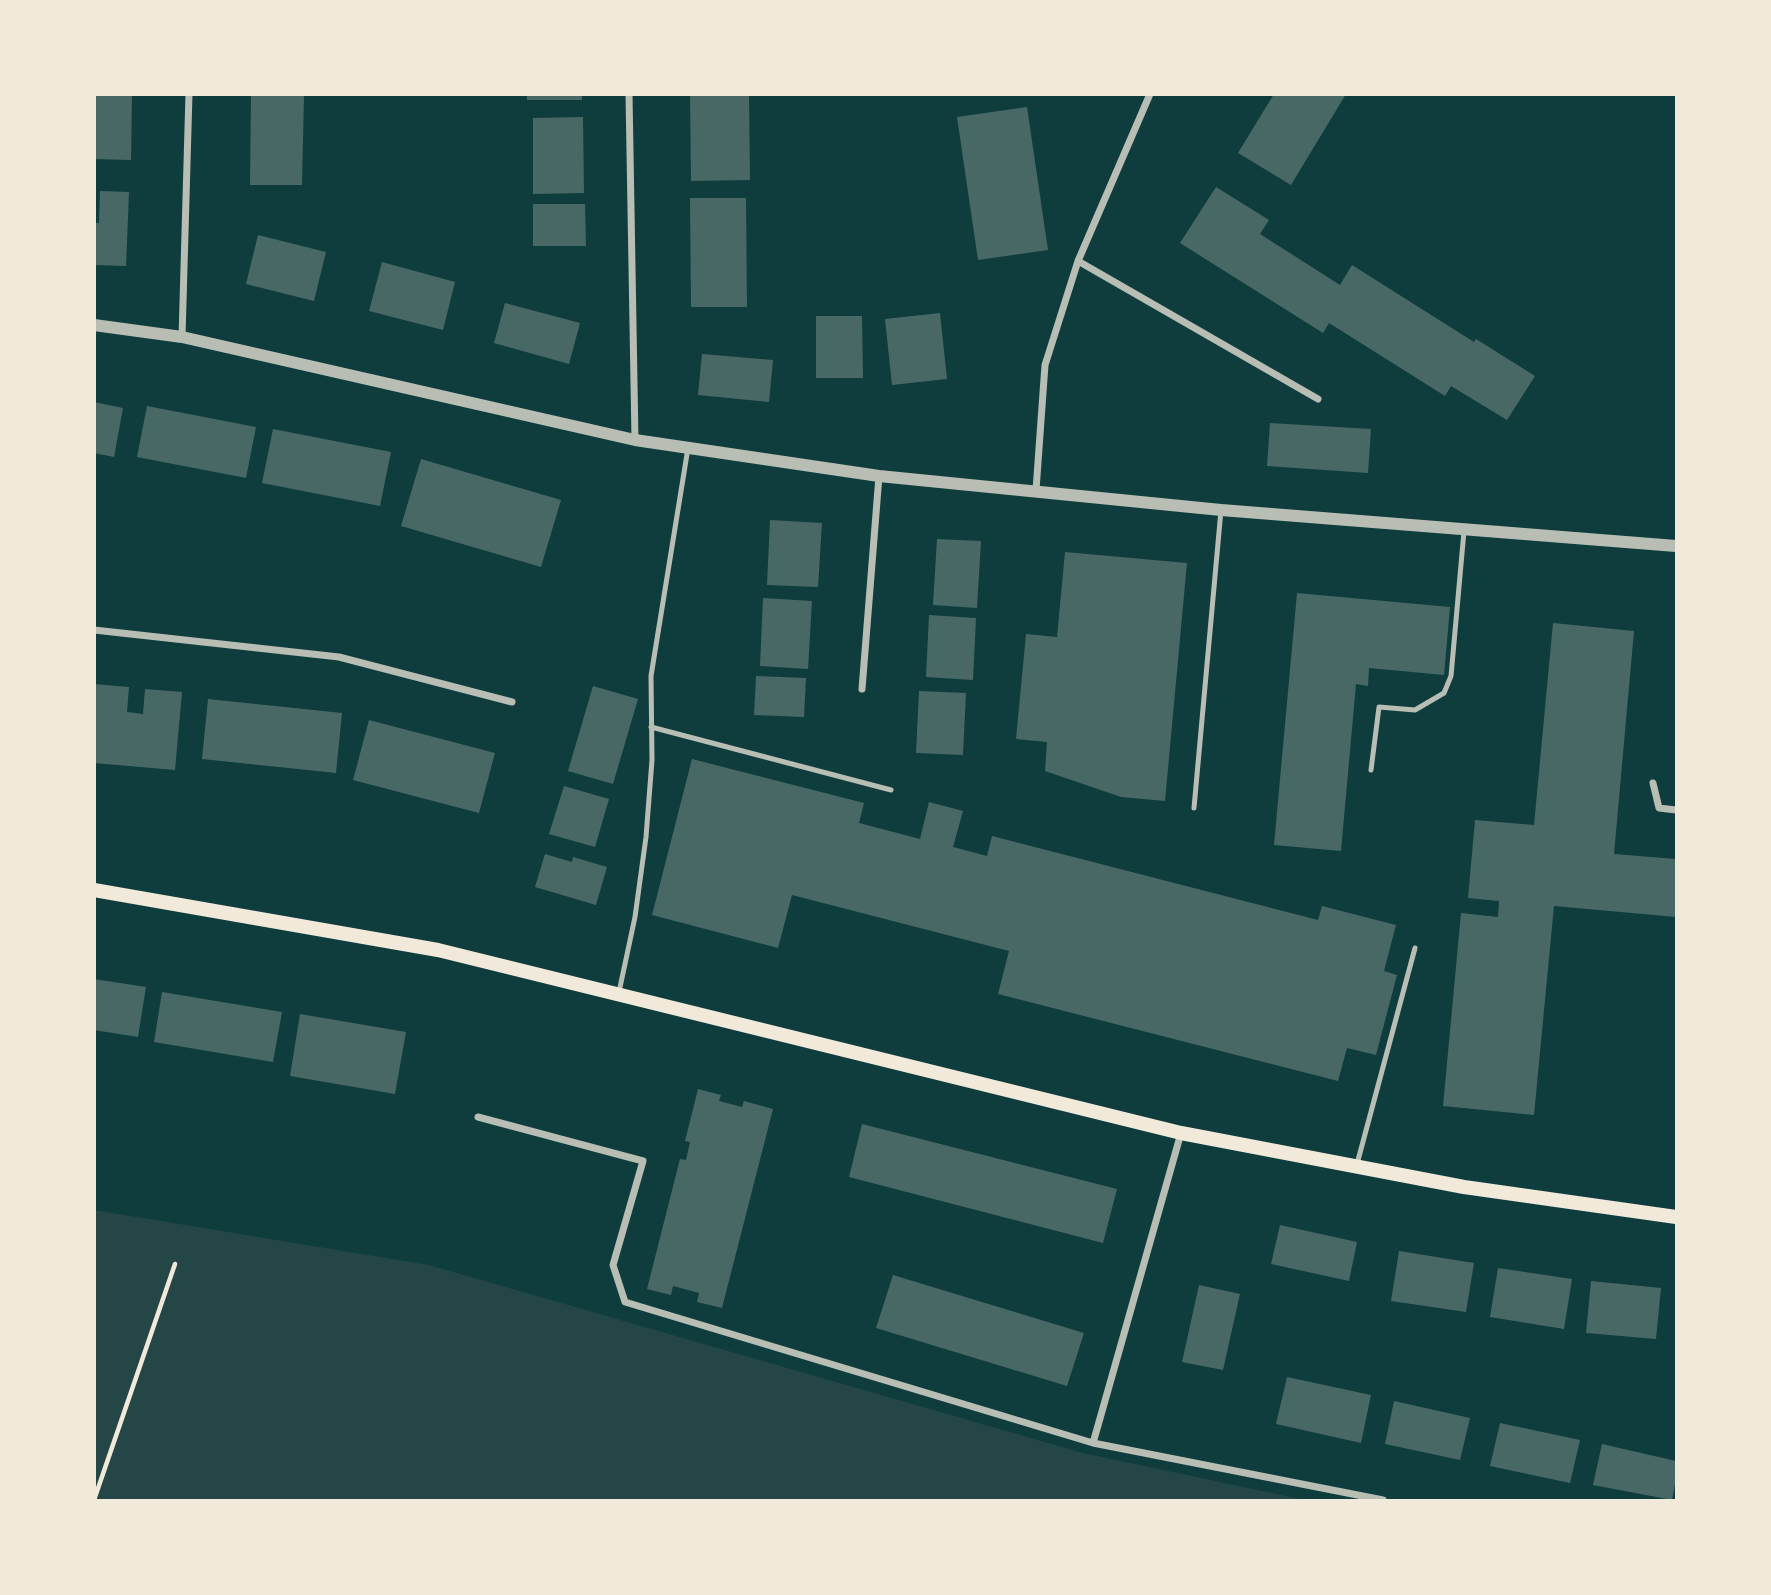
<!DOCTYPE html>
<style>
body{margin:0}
#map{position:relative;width:1771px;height:1595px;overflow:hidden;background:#0f3d3e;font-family:Cabin,sans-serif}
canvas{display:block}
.frame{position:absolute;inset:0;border:96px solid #f1e9da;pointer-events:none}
</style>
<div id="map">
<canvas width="1771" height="1595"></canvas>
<div class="frame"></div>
</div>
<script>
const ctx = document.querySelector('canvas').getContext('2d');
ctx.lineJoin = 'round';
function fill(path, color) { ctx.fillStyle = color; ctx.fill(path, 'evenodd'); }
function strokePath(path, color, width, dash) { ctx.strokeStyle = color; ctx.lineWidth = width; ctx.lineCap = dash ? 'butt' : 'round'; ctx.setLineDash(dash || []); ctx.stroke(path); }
fill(new Path2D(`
 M94,1210L429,1265L1083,1453L1305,1500H95Z`), '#244646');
fill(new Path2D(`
 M94,94H132L131,160L94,159Z
 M251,94H304L302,185H250Z
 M527,94H582V100H527Z
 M690,94H749L750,180L691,181Z
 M1274,94H1346L1291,185L1238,153Z
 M1027,107L1048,250L978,260L957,117Z
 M583,117L584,193L533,194V118Z
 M1216,187L1269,220L1260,234L1340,285L1352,265L1474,342L1476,339L1535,376L1507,420L1451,386L1445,396L1329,323L1323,333L1180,243Z
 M100,191L129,192L126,266L94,265V223H99Z
 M690,198H746L747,307H691Z
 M533,204H585L586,246H533Z
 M258,235L326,252L314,301L246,284Z
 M382,262L455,282L443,330L369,311Z
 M505,303L580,323L569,364L494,343Z
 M940,313L947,379L892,385L885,319Z
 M816,316H862L863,378H816Z
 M702,354L773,360L769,402L698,395Z
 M94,402L123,408L114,457L94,453Z
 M147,406L256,427L246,478L137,457Z
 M1270,423L1371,429L1368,473L1267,466Z
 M273,429L391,452L380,506L262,483Z
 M421,459L561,500L541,567L401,526Z
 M770,520L822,523L818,587L767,585Z
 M937,539L981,541L977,608L933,605Z
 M1065,552L1187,563L1165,801L1121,797L1045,771L1047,742L1016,739L1026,634L1057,637Z
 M1297,593L1450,607L1444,675L1369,668L1368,686L1356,684L1341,851L1274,845Z
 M763,598L812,601L808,669L760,666Z
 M929,615L976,618L973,680L926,677Z
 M1553,623L1634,631L1614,854L1676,859V917L1554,906L1534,1115L1443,1106L1461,913L1498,917L1499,901L1468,898L1475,820L1534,825Z
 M756,676L806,678L804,717L754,715Z
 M94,684L129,687L127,712L143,714L145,689L182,692L175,770L94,763Z
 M593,686L638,699L613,784L568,771Z
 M919,691L966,693L963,755L916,753Z
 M208,699L342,713L336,773L202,759Z
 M369,720L495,753L479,813L353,780Z
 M692,759L864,803L859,823L920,839L929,802L963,811L953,847L987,856L992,836L1318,920L1322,906L1396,925L1384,971L1397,975L1376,1055L1347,1048L1338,1081L998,994L1009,951L792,895L778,948L652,915Z
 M564,786L609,799L595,847L549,834Z
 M545,854L572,862L573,857L607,867L596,905L535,887Z
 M94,979L146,987L138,1037L94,1030Z
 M162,992L282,1012L273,1062L154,1042Z
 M300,1014L406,1032L395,1094L290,1076Z
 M698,1089L721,1095L719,1101L742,1107L744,1101L773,1109L722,1308L697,1302L699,1293L673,1286L671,1295L647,1289L680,1159L686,1160L690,1142L685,1141Z
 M862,1124L1117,1189L1103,1243L849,1177Z
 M1280,1225L1357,1242L1349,1281L1271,1264Z
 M1399,1251L1474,1263L1466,1312L1391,1301Z
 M1498,1268L1572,1279L1564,1329L1490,1317Z
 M893,1275L1084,1333L1067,1386L876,1328Z
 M1591,1281L1661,1288L1656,1339L1586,1333Z
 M1199,1285L1240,1294L1223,1370L1182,1362Z
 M1287,1377L1371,1395L1361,1443L1276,1424Z
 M1394,1401L1470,1418L1460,1460L1385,1444Z
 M1500,1423L1580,1440L1570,1483L1490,1466Z
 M1602,1444L1676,1461V1479L1672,1500L1593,1485Z`), '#486865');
strokePath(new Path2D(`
 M94,1500L175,1264`), '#f1e9da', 4.5);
strokePath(new Path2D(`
 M651,727L891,790
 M1371,770L1379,707L1415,710L1444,693L1451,676L1464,531
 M1194,808L1221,510
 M619,992L635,917L646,837L652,760L651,676L688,448
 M1357,1164L1415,948`), '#b8beb3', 5);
strokePath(new Path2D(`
 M629,94L635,440
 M1078,261L1318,399
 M182,337L189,94
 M1036,490L1045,365L1078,261L1150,94
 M94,630L339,657L512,702
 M862,689L879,476
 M1653,783L1659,808L1676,810
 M478,1117L643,1161L613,1265L625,1302L1093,1443L1383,1500
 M1093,1443L1181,1133`), '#b8beb3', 7);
strokePath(new Path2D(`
 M94,325L182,337L635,440L879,476L1221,510L1676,546`), '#b8beb3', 12);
strokePath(new Path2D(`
 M94,890L438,950L1181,1133L1464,1187L1676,1217`), '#f1e9da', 14);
</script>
